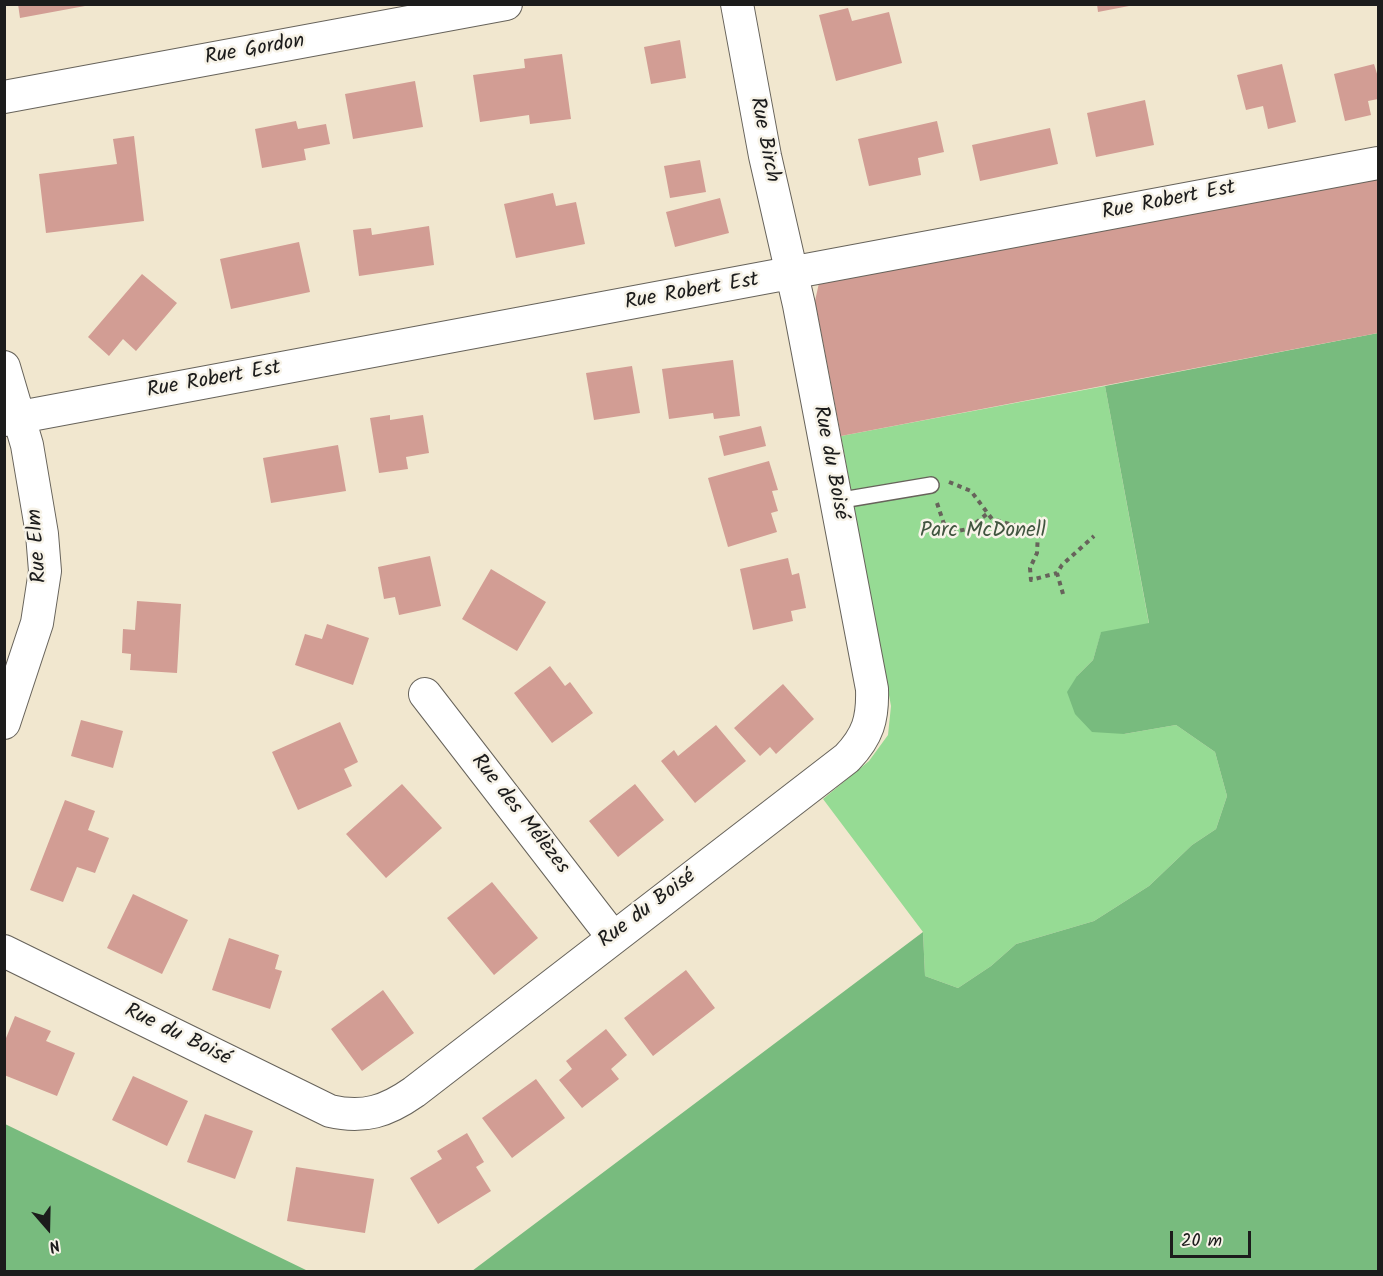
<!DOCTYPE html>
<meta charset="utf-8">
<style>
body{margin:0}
#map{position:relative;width:1383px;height:1276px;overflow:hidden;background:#f1e7cf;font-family:Kalam,sans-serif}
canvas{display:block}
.frame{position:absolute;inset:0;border:6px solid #1c1c1c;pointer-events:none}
.north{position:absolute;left:18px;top:1198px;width:60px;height:60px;-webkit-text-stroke:4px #f7f3e8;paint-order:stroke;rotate:160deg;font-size:16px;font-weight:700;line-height:24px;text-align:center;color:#1c1c1c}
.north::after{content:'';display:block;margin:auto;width:21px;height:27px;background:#1c1c1c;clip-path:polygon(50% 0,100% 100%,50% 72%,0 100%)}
.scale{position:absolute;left:1170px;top:1231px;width:81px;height:27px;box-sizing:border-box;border:3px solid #1c1c1c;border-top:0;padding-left:8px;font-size:18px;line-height:21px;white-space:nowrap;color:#1c1c1c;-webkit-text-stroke:4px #f7f3e8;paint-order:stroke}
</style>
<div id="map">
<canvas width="1383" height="1276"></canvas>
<div class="frame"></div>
<div class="north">N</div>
<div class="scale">20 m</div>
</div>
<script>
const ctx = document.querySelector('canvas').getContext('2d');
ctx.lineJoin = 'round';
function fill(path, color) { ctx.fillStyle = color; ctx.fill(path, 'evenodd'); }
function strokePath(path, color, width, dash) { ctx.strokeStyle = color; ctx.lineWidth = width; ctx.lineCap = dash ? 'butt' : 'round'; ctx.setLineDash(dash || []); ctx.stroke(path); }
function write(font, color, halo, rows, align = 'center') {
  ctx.font = font + ' Kalam,sans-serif'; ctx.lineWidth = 5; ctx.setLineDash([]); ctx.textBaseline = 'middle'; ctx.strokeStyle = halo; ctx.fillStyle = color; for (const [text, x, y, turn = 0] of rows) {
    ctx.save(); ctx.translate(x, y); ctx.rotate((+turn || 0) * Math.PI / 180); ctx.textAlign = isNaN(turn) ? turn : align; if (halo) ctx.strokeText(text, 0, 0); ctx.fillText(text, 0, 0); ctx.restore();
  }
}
fill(new Path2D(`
 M1105,386L1149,624L1101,633L1093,660L1077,676L1124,734L1176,725L1215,752L1227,796L1216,829L1192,845L1149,886L1094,921L1016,944L991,966L958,988L925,976L923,932L823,799L869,761L888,735L891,706L841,436Z`), '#96db94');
fill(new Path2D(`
 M1378,333V1271H472L923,932L925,976L958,988L991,966L1016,944L1094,921L1149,886L1192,845L1216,829L1227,796L1215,752L1176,725L1124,734L1092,732L1075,714L1067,692L1077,676L1093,660L1101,632L1149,623L1105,386Z
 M5,1124L308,1271H5Z`), '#78bb7e');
fill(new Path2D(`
 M18,4H85V6L20,18Z
 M1097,4H1128L1129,6L1098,12Z
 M848,8L852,21L889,12L902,63L836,81L819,15Z
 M680,40L686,78L651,84L644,47Z
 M562,54L571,119L530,124L529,115L480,122L473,75L525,68L524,59Z
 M1282,64L1296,122L1268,129L1263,106L1246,110L1237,75Z
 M1374,64L1378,77V99L1368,101L1371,115L1345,121L1334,74Z
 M415,81L423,127L353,139L345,94Z
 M1145,100L1154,145L1096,157L1087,113Z
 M296,121L298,129L326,124L330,144L304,149L306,160L262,168L255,129Z
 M937,121L944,152L918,158L921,175L869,186L858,139Z
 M1050,128L1058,164L980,181L972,145Z
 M134,136L144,221L46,233L39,174L117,164L113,139Z
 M700,160L706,192L670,198L664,166Z
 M1378,177V333L841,436L815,301L819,283Z
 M553,193L556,206L576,202L585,244L516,258L504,204Z
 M720,198L729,233L675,247L666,212Z
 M429,226L434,265L359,276L353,230L371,228L372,235Z
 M299,242L310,292L231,309L220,259Z
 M142,274L177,303L136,351L123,339L109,356L88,337Z
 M733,360L740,416L714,419L713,413L669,419L662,369Z
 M632,366L640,413L594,420L586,373Z
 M390,415V420L423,415L429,453L406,457L408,469L379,473L370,418Z
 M761,426L766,446L724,456L719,436Z
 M338,445L346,491L271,503L263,458Z
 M769,461L778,490L772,491L778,511L771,513L777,532L728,547L708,478Z
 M430,556L441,606L399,615L395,597L384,599L378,567Z
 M788,558L792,575L799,573L806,608L791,611L793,621L753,630L740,569Z
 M491,569L546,602L517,651L462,619Z
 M137,601L181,604L177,673L130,670L131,654L122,653L123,629L135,630Z
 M327,624L369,638L353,685L295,665L305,634L322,639Z
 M550,666L565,686L570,682L593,713L552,743L514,693Z
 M783,684L814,719L776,754L770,747L760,756L734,728Z
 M81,720L123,731L113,768L71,756Z
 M340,722L358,762L344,769L352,786L298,810L272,752Z
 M716,725L746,761L695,803L661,761L674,750L678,756Z
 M402,784L442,828L386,878L346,834Z
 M635,784L664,820L618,857L589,821Z
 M65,800L95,811L88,830L109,838L95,873L77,867L63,902L30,890Z
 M492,882L538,938L494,975L447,918Z
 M133,894L188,920L162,974L107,948Z
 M229,938L279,955L275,969L282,971L270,1009L212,990Z
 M686,970L715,1008L653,1056L624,1018Z
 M383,990L414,1033L362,1071L331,1029Z
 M15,1016L51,1031L46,1041L75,1053L57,1096L4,1075V1043Z
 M606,1029L627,1055L611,1069L619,1079L582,1108L559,1080L572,1069L566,1061Z
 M133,1076L188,1101L167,1146L112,1120Z
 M536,1079L565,1118L512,1158L482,1118Z
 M205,1114L253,1131L235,1179L187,1162Z
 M467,1133L484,1162L476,1167L491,1191L438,1224L410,1178L442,1159L437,1151Z
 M296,1167L374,1179L365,1233L287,1221Z`), '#d29d94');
const lane = new Path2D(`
 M836,501L931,485`);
const street = new Path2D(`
 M4,97L506,4
 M4,367L27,445L42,534L45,571L37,623L4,723
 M4,420L1378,163
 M425,694L612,936
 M4,951L330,1111C364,1119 387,1111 414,1092L847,758C868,736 873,719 872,689L799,305L765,156L737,4`);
strokePath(lane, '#67635b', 18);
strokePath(street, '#67635b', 34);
strokePath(new Path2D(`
 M949,482L971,491L992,519L1038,532L1037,553L1030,568L1031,580L1057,573
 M937,503L947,533L968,529L988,513
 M1063,594L1057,573L1062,565L1094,536`), '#67635b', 4, [4.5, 4.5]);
strokePath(lane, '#fff', 15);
strokePath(street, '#fff', 32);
write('21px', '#1c1c1c', '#f7f3e8', [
 ["Rue Gordon",255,51,-10],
 ["Rue Birch",763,140,79],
 ["Rue Robert Est",1169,202,-11],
 ["Rue Robert Est",692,293,-10],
 ["Rue Robert Est",214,381,-10],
 ["Rue du Boisé",829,463,79],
 ["Rue Elm",39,546,-94],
 ["Rue des Mélèzes",519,815,52],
 ["Rue du Boisé",648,910,-37],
 ["Rue du Boisé",177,1036,26]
]);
write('21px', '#415540', '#f7f3e8', [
 ["Parc McDonell",983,532]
]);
</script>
